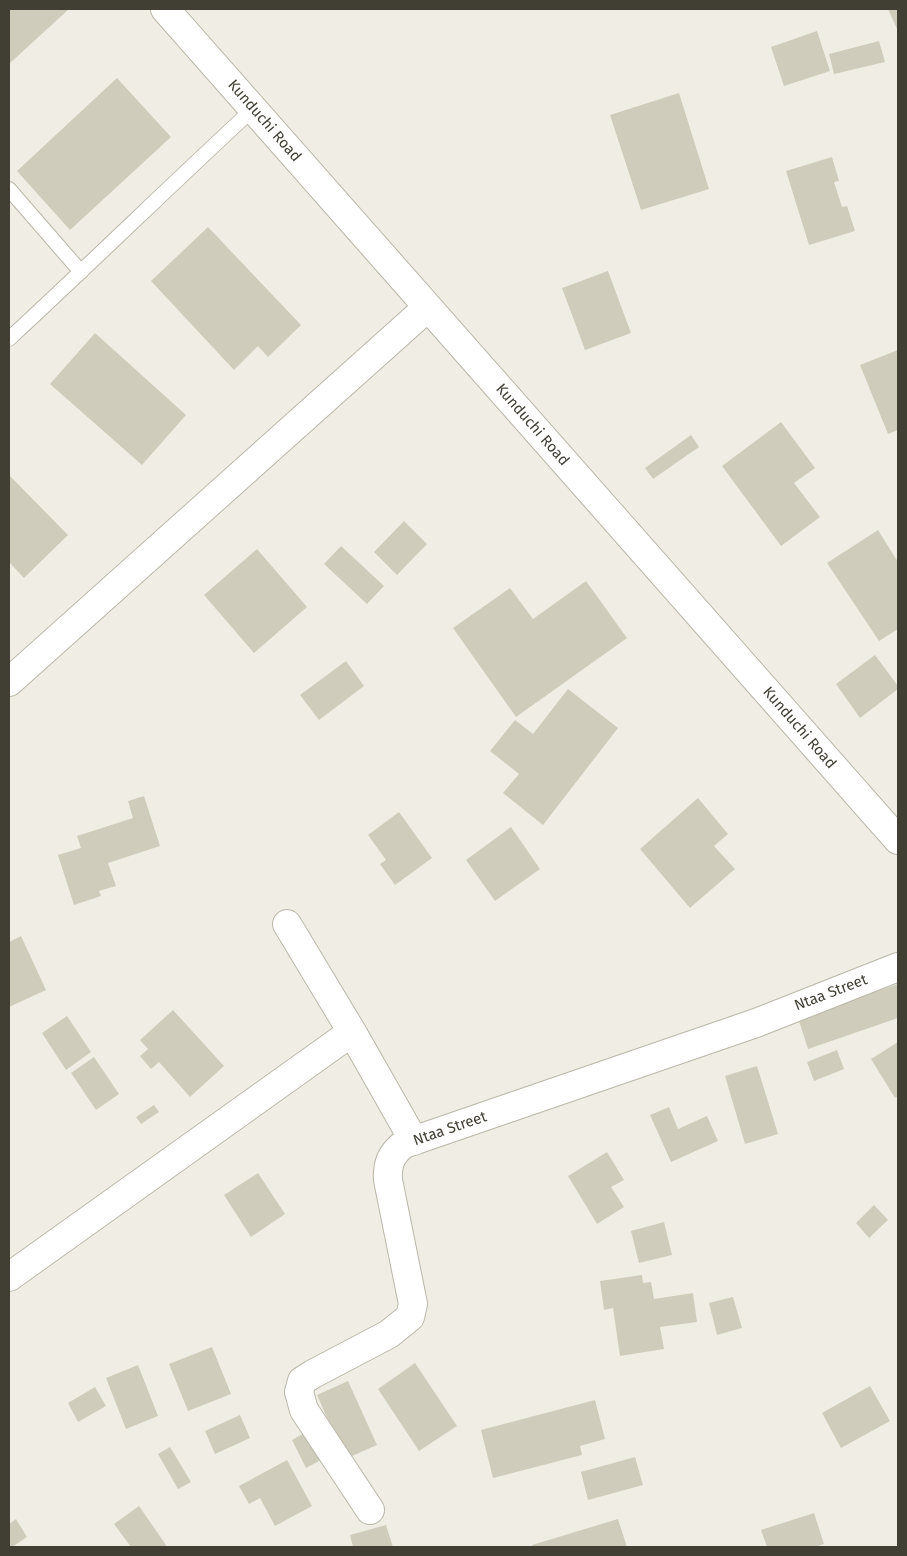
<!DOCTYPE html>
<style>
body{margin:0}
#map{position:relative;width:907px;height:1556px;overflow:hidden;background:#f0eee4;font-family:"Fira Sans",sans-serif}
canvas{display:block}
.frame{position:absolute;inset:0;border:10px solid #413e34;pointer-events:none}
</style>
<div id="map">
<canvas width="907" height="1556"></canvas>
<div class="frame"></div>
</div>
<script>
const ctx = document.querySelector('canvas').getContext('2d');
ctx.lineJoin = 'round';
function fill(path, color) { ctx.fillStyle = color; ctx.fill(path, 'evenodd'); }
function strokePath(path, color, width, dash) { ctx.strokeStyle = color; ctx.lineWidth = width; ctx.lineCap = dash ? 'butt' : 'round'; ctx.setLineDash(dash || []); ctx.stroke(path); }
function write(font, color, halo, rows, align = 'center') {
  ctx.font = font + ' "Fira Sans",sans-serif'; ctx.lineWidth = 4; ctx.setLineDash([]); ctx.textBaseline = 'middle'; ctx.strokeStyle = halo; ctx.fillStyle = color; for (const [text, x, y, turn = 0] of rows) {
    ctx.save(); ctx.translate(x, y); ctx.rotate((+turn || 0) * Math.PI / 180); ctx.textAlign = isNaN(turn) ? turn : align; if (halo) ctx.strokeText(text, 0, 0); ctx.fillText(text, 0, 0); ctx.restore();
  }
}
fill(new Path2D(`
 M9,9H69L9,64Z
 M888,9H898V31Z
 M817,31L830,71L784,86L771,47Z
 M879,41L885,62L834,74L829,54Z
 M117,78L171,137L70,230L17,171Z
 M679,93L709,189L641,210L610,115Z
 M832,157L839,181L834,182L842,207L847,206L855,231L809,245L786,171Z
 M208,227L301,325L268,357L258,346L234,370L151,281Z
 M608,271L631,333L585,350L562,288Z
 M95,333L186,415L142,465L50,384Z
 M898,350V430L888,434L860,365Z
 M781,422L815,468L794,483L820,517L781,546L722,466Z
 M691,435L699,447L653,479L645,468Z
 M9,475L68,535L24,578L9,562Z
 M404,521L427,544L397,575L374,552Z
 M878,530L898,562V629L879,641L827,563Z
 M341,546L384,586L367,604L324,564Z
 M257,549L307,607L254,653L204,595Z
 M586,581L627,638L516,717L453,628L510,588L533,619Z
 M875,655L898,686V689L860,718L836,684Z
 M346,661L364,686L319,720L300,695Z
 M568,689L618,728L543,825L503,793L519,774L490,751L515,720L533,734Z
 M144,796L160,846L108,863L116,886L99,891L101,896L74,905L58,855L81,848L77,836L133,818L128,801Z
 M698,798L728,834L714,846L735,869L690,908L640,849Z
 M399,812L432,858L395,885L380,864L386,860L368,835Z
 M511,827L540,869L495,901L466,860Z
 M21,936L46,990L9,1007V942Z
 M898,984V1018L808,1049L798,1018Z
 M173,1010L224,1066L190,1097L159,1062L151,1069L140,1056L148,1049L140,1040Z
 M67,1016L91,1052L66,1070L42,1033Z
 M898,1042V1096L895,1098L871,1059Z
 M837,1050L844,1069L814,1081L807,1062Z
 M94,1057L119,1094L96,1110L71,1073Z
 M757,1066L778,1134L745,1144L725,1076Z
 M154,1105L159,1112L141,1124L136,1117Z
 M669,1107L678,1129L707,1116L718,1141L671,1162L650,1115Z
 M607,1152L624,1180L611,1187L624,1207L597,1224L568,1176Z
 M258,1173L285,1214L251,1237L224,1195Z
 M874,1205L888,1220L869,1238L856,1223Z
 M664,1222L672,1255L639,1263L631,1231Z
 M642,1275L643,1283L651,1282L654,1299L693,1293L697,1322L660,1327L664,1349L620,1356L613,1308L604,1310L600,1281Z
 M733,1297L742,1328L717,1335L709,1303Z
 M212,1347L231,1394L188,1411L169,1364Z
 M415,1363L457,1426L419,1451L378,1389Z
 M138,1365L158,1416L126,1429L106,1378Z
 M348,1381L377,1445L345,1459L317,1395Z
 M870,1386L890,1421L841,1448L822,1413Z
 M95,1387L106,1406L78,1422L68,1403Z
 M595,1400L605,1439L580,1446L582,1455L493,1478L481,1430Z
 M240,1415L250,1438L215,1454L205,1431Z
 M308,1431L323,1459L306,1468L292,1440Z
 M170,1447L191,1482L178,1489L158,1454Z
 M635,1457L643,1485L588,1500L581,1472Z
 M287,1460L312,1506L275,1526L260,1498L249,1504L239,1486Z
 M139,1506L166,1545L164,1547H131L114,1524Z
 M814,1513L824,1544L814,1547H767L761,1530Z
 M16,1519L27,1537L12,1547H9V1524Z
 M618,1519L627,1547H533L532,1545Z
 M386,1525L393,1547H353L350,1535Z`), '#d0ccbb');
const lane = new Path2D(`
 M9,189L81,272
 M9,339C91,263 171,185 253,109`);
const street = new Path2D(`
 M165,9L898,840
 M9,682L428,307
 M287,924L352,1032L414,1141
 M9,1277L352,1032
 M370,1510L304,1410L299,1392L302,1381L313,1374L389,1334L410,1317L413,1304L388,1180C387,1164 391,1154 404,1144L756,1023L898,967`);
strokePath(lane, '#bab7a8', 16);
strokePath(street, '#bab7a8', 30);
strokePath(lane, '#fff', 14);
strokePath(street, '#fff', 28);
write('15px', '#413e34', '#fff', [
 ["Kunduchi Road",264,121,49],
 ["Kunduchi Road",532,425,49],
 ["Kunduchi Road",799,728,49],
 ["Ntaa Street",831,993,-21],
 ["Ntaa Street",450,1129,-19]
]);
</script>
